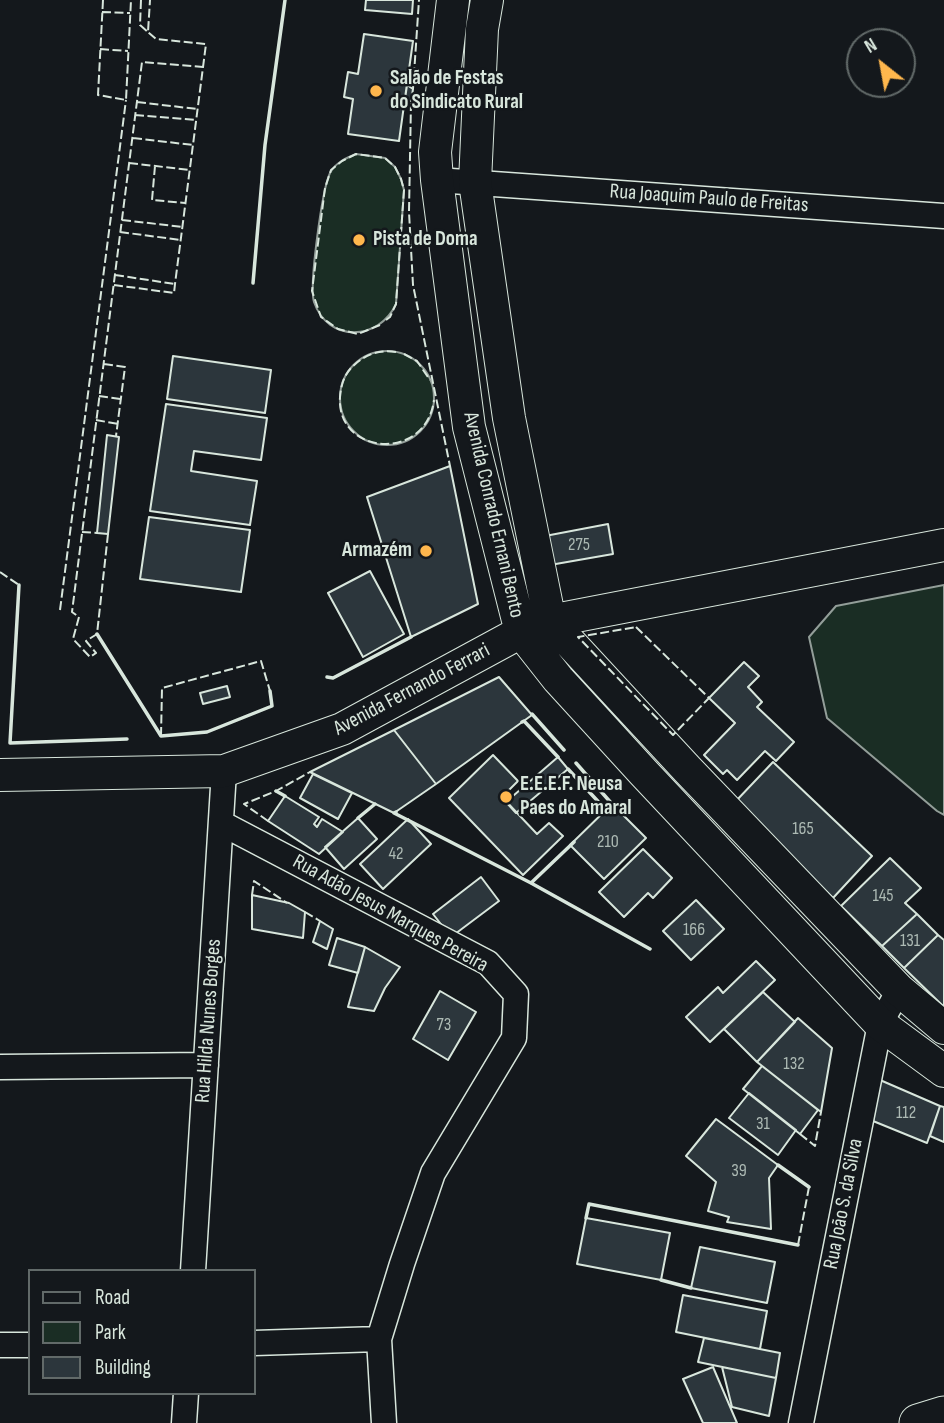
<!DOCTYPE html>
<meta charset="utf-8">
<style>
body{margin:0}
#map{position:relative;width:944px;height:1423px;overflow:hidden;background:#14181c;font-family:"Sofia Sans Condensed",sans-serif}
canvas{display:block}
.legend{position:absolute;left:28px;top:1269px;width:228px;height:126px;box-sizing:border-box;background:#14181c;border:2px solid #626a69;margin:0;padding:9px 12px;list-style:none;font-size:21px;color:#d8e6dc}
.legend li{display:flex;align-items:center;gap:14px;height:35px}
.legend b{width:35px;border:2px solid #626a69}
.north{position:absolute;left:846px;top:28px;width:70px;height:70px;box-sizing:border-box;background:#14181c;border:2px solid #626a69;border-radius:50%;rotate:329deg;font-size:19px;font-weight:700;line-height:28px;text-align:center;color:#d8e6dc}
.north::after{content:'';display:block;margin:auto;width:24px;height:32px;background:#ffb74d;clip-path:polygon(50% 0,100% 100%,50% 72%,0 100%)}
</style>
<div id="map">
<canvas width="944" height="1423"></canvas>
<ul class="legend">
<li><b style="height:9px;background:#14181c"></b>Road</li>
<li><b style="height:19px;background:#1a2d24"></b>Park</li>
<li><b style="height:19px;background:#2c363c"></b>Building</li>
</ul>
<div class="north">N</div>
</div>
<script>
const ctx = document.querySelector('canvas').getContext('2d');
ctx.lineJoin = 'round';
function fill(path, color) { ctx.fillStyle = color; ctx.fill(path, 'evenodd'); }
function strokePath(path, color, width, dash) { ctx.strokeStyle = color; ctx.lineWidth = width; ctx.lineCap = dash ? 'butt' : 'round'; ctx.setLineDash(dash || []); ctx.stroke(path); }
function write(font, color, halo, rows, align = 'center') {
  ctx.font = font + ' "Sofia Sans Condensed",sans-serif'; ctx.lineWidth = 5; ctx.setLineDash([]); ctx.textBaseline = 'middle'; ctx.strokeStyle = halo; ctx.fillStyle = color; for (const [text, x, y, turn = 0] of rows) {
    ctx.save(); ctx.translate(x, y); ctx.rotate((+turn || 0) * Math.PI / 180); ctx.textAlign = isNaN(turn) ? turn : align; if (halo) ctx.strokeText(text, 0, 0); ctx.fillText(text, 0, 0); ctx.restore();
  }
}
const green = new Path2D(`
 M356,154L385,158L395,167L401,179L404,190L396,304C379,341 328,343 314,302C309,285 322,190 330,173C335,163 346,158 356,154Z
 M340 398a47 47 0 1 1 94 0a47 47 0 1 1-94 0Z
 M944,585V815L937,811L827,718L809,637L836,606Z`);
fill(green, '#1a2d24');
strokePath(green, '#939e99', 2);
const building = new Path2D(`
 M366,0H413L412,14L365,10Z
 M364,34L413,41L399,141L348,134L353,99L344,97L348,72L358,74Z
 M407,85L413,89L411,102L405,99Z
 M173,356L271,370L265,413L167,399Z
 M166,404L267,418L261,460L194,451L191,471L257,481L250,525L150,511Z
 M107,435L119,437L108,534L97,533Z
 M450,466L478,604L411,637L367,497Z
 M149,517L250,530L241,592L140,579Z
 M608,524L613,554L550,565L545,536Z
 M370,571L404,634L363,657L328,593Z
 M744,662L759,676L748,687L762,702L757,707L794,742L776,761L765,751L737,780L727,770L723,774L704,755L735,723L709,698Z
 M499,677L532,715L436,784L394,730Z
 M227,686L230,697L203,704L200,693Z
 M394,730L436,784L394,813L310,772Z
 M493,755L518,781L502,797L537,834L549,823L563,836L523,875L449,798Z
 M558,757L568,769L516,813L506,802Z
 M773,762L872,856L833,898L736,801Z
 M313,774L352,793L338,819L300,798Z
 M285,796L319,817L314,824L317,827L322,819L343,832L319,854L268,821Z
 M612,804L646,838L604,879L570,845Z
 M358,818L377,839L344,869L325,847Z
 M408,819L431,844L383,889L360,864Z
 M643,849L672,878L653,898L648,893L624,917L599,892Z
 M890,858L921,888L905,903L917,914L882,946L841,906Z
 M481,877L499,901L451,937L433,914Z
 M252,895L289,903L305,912L303,938L252,929Z
 M696,900L724,929L691,960L663,931Z
 M917,914L938,935L904,968L882,946Z
 M320,921L333,929L327,949L313,942Z
 M938,935L944,940V1007L904,968Z
 M337,938L365,947L358,973L329,965Z
 M365,947L400,967L385,988L374,1011L348,1007Z
 M756,961L775,980L710,1042L686,1017L718,987L723,993Z
 M440,991L476,1012L448,1060L413,1039Z
 M763,992L795,1022L757,1062L724,1029Z
 M798,1018L832,1048L821,1112L757,1062Z
 M762,1066L818,1110L800,1134L743,1089Z
 M880,1080L940,1106L927,1143L873,1121Z
 M749,1093L796,1130L778,1155L729,1118Z
 M940,1106L944,1107V1142L930,1136Z
 M716,1119L778,1165L769,1178L771,1229L727,1222L729,1217L708,1211L716,1182L686,1156Z
 M586,1218L670,1233L661,1280L577,1264Z
 M700,1247L775,1262L767,1303L691,1288Z
 M683,1295L767,1311L760,1349L676,1332Z
 M704,1338L780,1353L776,1378L698,1362Z
 M713,1367L737,1423H703L683,1379Z
 M722,1367L776,1378L769,1416L732,1407Z`);
fill(building, '#2c363c');
strokePath(building, '#d8e6dc', 2);
const minor = new Path2D(`
 M437,180L944,216
 M221,823L488,963L516,994L514,1038L433,1173L402,1264L379,1339L384,1423
 M0,1067L206,1065
 M193,1271L224,771
 M254,1343L379,1339
 M0,1345H30
 M184,1423L186,1393
 M801,1423L880,1024L899,990`);
const tertiary = new Path2D(`
 M453,0L435,152L437,180L469,427L521,632L558,679L643,772L880,1024L944,1071
 M487,0L482,29L475,182L509,418L550,621L687,769L899,990L944,1028
 M0,775L224,771L342,729L521,632L550,621L944,545`);
const secondary = new Path2D(`
 M918,1423L944,1415`);
strokePath(minor, '#d8e6dc', 27);
strokePath(tertiary, '#d8e6dc', 34);
strokePath(secondary, '#d8e6dc', 39);
strokePath(minor, '#14181c', 24);
strokePath(tertiary, '#14181c', 32);
strokePath(secondary, '#14181c', 37);
strokePath(new Path2D(`
 M103,0L98,95L126,100L131,0
 M141,0L140,25L148,32L150,0
 M102,12L130,13
 M100,49L128,51
 M413,89L419,0
 M137,102L197,109
 M411,102L409,212L413,285L450,466
 M135,115L196,120
 M133,138L193,145
 M129,163L190,170
 M155,166L152,200L185,203
 M122,220L183,227
 M120,232L181,240
 M115,275L175,284
 M114,285L174,293L175,284L206,44L156,39L148,32
 M380,325L358,334L338,329L321,317L312,291L325,188L331,170L342,161L356,154L385,158L395,167L401,179L404,190L396,304L390,317L386,320
 M396,352C379,349 364,355 352,367C344,375 341,385 340,397C336,455 426,463 434,400
 M404,354L417,361L430,380
 M104,364L125,367L116,436
 M99,396L121,399
 M96,420L118,424
 M82,532L97,533
 M108,534L97,634L86,641L96,653L90,657L73,639L79,617L72,612L142,62L203,67
 M0,572L19,585
 M60,610L126,100
 M636,627L709,698L673,735L578,637Z
 M161,736L162,688L261,661L270,691
 M268,821L244,804L276,791L310,772
 M252,895L254,881L287,903
 M305,912L320,921
 M800,1134L815,1146L821,1112
 M798,1245L809,1187`), '#d8e6dc', 2, [9, 3.5]);
strokePath(new Path2D(`
 M253,283L265,145L285,0
 M97,634L161,736L207,732L272,706L270,691
 M327,677L333,678L411,637
 M532,714L564,750
 M522,722L524,721L558,757
 M10,743L19,585
 M10,743L127,739
 M576,763L612,804
 M568,769L606,810L604,812
 M276,791L285,796
 M396,812L394,813L531,883L650,949
 M358,818L375,804
 M531,883L574,842
 M778,1165L809,1187
 M586,1218L589,1204L798,1245
 M661,1280L691,1288`), '#d8e6dc', 3.5);
for (const [x, y, r, color] of [
 [376,91,7,"#ffb74d"],
 [359,240,7,"#ffb74d"],
 [426,551,7,"#ffb74d"],
 [506,797,7,"#ffb74d"]
]) { const dot = new Path2D(); dot.arc(x, y, r, 0, 2 * Math.PI); ctx.fillStyle = color; ctx.fill(dot); strokePath(dot, '#14181c', 2.5); }
write('18px', '#adbab4', null, [
 ["275",579,545],
 ["165",803,829],
 ["210",608,842],
 ["42",396,854],
 ["145",883,896],
 ["166",694,930],
 ["131",910,941],
 ["73",444,1025],
 ["132",794,1064],
 ["112",906,1113],
 ["31",763,1124],
 ["39",739,1171]
]);
write('bold 21px', '#d8e6dc', '#14181c', [
 ["Salão de Festas",390,79],
 ["do Sindicato Rural",390,103],
 ["Pista de Doma",373,240],
 ["Armazém",412,551,"right"],
 ["E.E.E.F. Neusa",520,785],
 ["Paes do Amaral",520,809]
], 'left');
write('21px', '#d8e6dc', '#14181c', [
 ["Rua Joaquim Paulo de Freitas",709,199,4],
 ["Avenida Conrado Ernani Bento",493,515,77],
 ["Avenida Fernando Ferrari",412,690,-28],
 ["Rua Adão Jesus Marques Pereira",390,914,29],
 ["Rua Hilda Nunes Borges",209,1021,-86],
 ["Rua João S. da Silva",844,1204,-79]
]);
</script>
